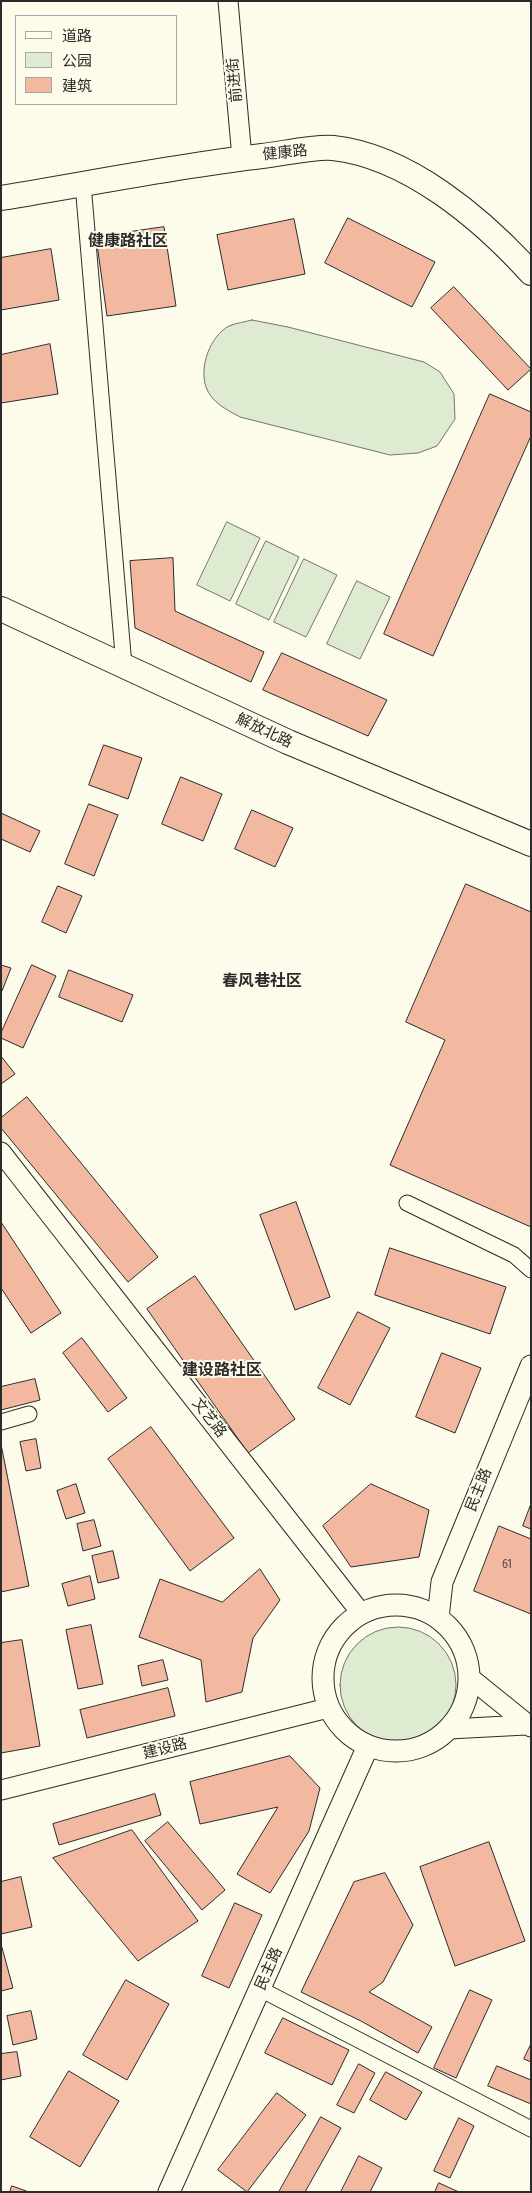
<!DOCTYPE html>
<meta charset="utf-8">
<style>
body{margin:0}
#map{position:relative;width:532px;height:2193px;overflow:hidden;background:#fdfbea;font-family:"Fira Sans Condensed","Noto Sans SC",sans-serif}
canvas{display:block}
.frame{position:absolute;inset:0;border:2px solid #2b2b2b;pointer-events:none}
.legend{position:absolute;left:15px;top:15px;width:162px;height:90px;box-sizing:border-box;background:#fdfbea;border:1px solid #a9a89e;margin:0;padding:6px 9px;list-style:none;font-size:15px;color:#2b2b2b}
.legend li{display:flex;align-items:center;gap:10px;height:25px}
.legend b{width:25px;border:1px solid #a9a89e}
</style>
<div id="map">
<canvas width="532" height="2193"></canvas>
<div class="frame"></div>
<ul class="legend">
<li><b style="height:6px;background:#fdfbea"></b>道路</li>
<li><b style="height:14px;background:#deebd1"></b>公园</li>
<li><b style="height:14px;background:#f2b8a0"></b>建筑</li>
</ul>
</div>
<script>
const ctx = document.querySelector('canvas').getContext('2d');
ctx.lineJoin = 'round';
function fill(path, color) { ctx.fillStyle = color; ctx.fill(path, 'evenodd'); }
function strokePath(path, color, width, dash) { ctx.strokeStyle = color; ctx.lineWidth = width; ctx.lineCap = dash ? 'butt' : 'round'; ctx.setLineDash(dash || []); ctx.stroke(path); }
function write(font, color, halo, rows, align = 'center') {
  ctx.font = font + ' "Fira Sans Condensed","Noto Sans SC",sans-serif'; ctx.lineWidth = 4; ctx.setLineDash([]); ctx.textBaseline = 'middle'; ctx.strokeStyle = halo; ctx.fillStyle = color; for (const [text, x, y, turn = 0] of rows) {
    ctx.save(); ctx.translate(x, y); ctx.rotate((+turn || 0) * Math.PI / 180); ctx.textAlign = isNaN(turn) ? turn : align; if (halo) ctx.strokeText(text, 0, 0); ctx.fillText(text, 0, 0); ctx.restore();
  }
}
const green = new Path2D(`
 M252,320L288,327L424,362L440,372L454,394L455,419L437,446L418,453L390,455L240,417C227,410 211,402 206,387C199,367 210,336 229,326C236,323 245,322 252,320Z
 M227,522L260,538L230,601L197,585Z
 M266,541L299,557L269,620L236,604Z
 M304,559L337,575L306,637L274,622Z
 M357,581L390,597L360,659L327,644Z
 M340 1685a58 58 0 1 1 116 0a58 58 0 1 1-116 0Z`);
fill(green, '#deebd1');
strokePath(green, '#74746e', 1);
const building = new Path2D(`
 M348,218L435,262L412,307L325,263Z
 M294,219L305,274L228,290L217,235Z
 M164,227L176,306L107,316L96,237Z
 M51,249L59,300L1,310V258Z
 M454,287L531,369L508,390L431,308Z
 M50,344L58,394L1,403V355Z
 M490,394L531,412V436L433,656L384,634Z
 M173,558L175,611L264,652L251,682L135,628L130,561Z
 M282,653L387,700L368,736L263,690Z
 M104,745L142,758L128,799L89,785Z
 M181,777L222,794L203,841L162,824Z
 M89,804L118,815L94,876L65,864Z
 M252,810L293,828L275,867L235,849Z
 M1,813L40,831L30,852L1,839Z
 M466,884L531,912V1227L390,1165L445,1040L406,1022Z
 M58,886L82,896L66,933L42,922Z
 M1,965L11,968L2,991H1Z
 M32,965L56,976L23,1048L1,1038V1033Z
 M69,970L133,995L122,1022L59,997Z
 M1,1056L15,1074L1,1084Z
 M27,1097L158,1257L128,1282L1,1128V1118Z
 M296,1202L330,1297L295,1310L260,1215Z
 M1,1222L61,1313L31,1333L1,1288Z
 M390,1248L506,1287L490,1334L375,1295Z
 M195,1276L295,1419L248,1453L147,1309Z
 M358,1312L390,1328L350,1405L318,1388Z
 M82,1338L127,1398L108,1412L63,1353Z
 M442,1353L481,1368L455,1433L416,1417Z
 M35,1379L40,1400L1,1410V1387Z
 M151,1427L234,1538L190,1571L108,1459Z
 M36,1439L41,1468L26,1471L20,1442Z
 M1,1444L29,1586L1,1592Z
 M76,1484L85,1513L66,1519L57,1491Z
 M371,1484L429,1510L419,1557L351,1567L323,1526Z
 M531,1504V1529L523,1526Z
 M94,1520L101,1546L83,1551L77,1524Z
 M499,1526L531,1539V1614L474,1591Z
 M113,1551L119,1578L98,1583L92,1556Z
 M260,1569L280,1600L253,1638L242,1692L206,1702L201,1660L139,1637L160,1579L222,1602Z
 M90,1576L95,1599L68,1606L62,1584Z
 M91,1625L103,1684L78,1689L66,1630Z
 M22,1640L40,1746L1,1753V1643Z
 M163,1660L168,1680L142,1686L138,1666Z
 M168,1688L175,1716L87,1738L80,1710Z
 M290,1756L320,1788L309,1831L270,1893L237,1874L278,1807L200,1824L190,1782Z
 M155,1794L161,1815L59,1845L53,1824Z
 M168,1822L225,1890L202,1910L145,1841Z
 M132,1830L198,1921L138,1961L53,1858Z
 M489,1842L525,1941L455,1966L420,1867Z
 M385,1873L413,1925L383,1982L369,1992L432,2027L418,2053L361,2021L301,1992L354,1882Z
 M21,1877L32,1927L1,1934V1882Z
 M235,1903L262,1915L229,1988L202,1976Z
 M1,1944L13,1988L1,1991Z
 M126,1980L169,2004L127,2080L83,2055Z
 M470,1990L492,2000L456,2078L434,2068Z
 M31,2011L37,2039L13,2045L7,2016Z
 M283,2018L349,2050L332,2085L265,2053Z
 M531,2044V2062L524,2059Z
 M17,2052L21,2076L1,2080V2054Z
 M359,2064L375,2073L354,2113L337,2105Z
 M497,2066L531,2080V2104L488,2086Z
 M69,2071L119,2101L80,2167L30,2137Z
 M386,2072L422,2092L406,2120L370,2100Z
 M277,2093L306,2115L247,2192L218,2170Z
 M321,2117L341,2128L305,2192H279Z
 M459,2118L474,2126L450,2178L434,2171Z
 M359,2156L382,2168L370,2192H341Z
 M439,2183L459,2192H435Z
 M12,2186L29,2192H10Z`);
fill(building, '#f2b8a0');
strokePath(building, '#2b2b2b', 1);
const minor = new Path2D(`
 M83,184L124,666
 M407,1203L514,1255L531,1270
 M1,1422L29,1414
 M260,1989L531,2129`);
const tertiary = new Path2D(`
 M228,1L242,158
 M1,1152L361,1613
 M469,1677L531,1727
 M449,1729L526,1725
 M1,1790L328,1708`);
const secondary = new Path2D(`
 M323 1678a73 73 0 1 1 146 0a73 73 0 1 1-146 0Z
 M438,1618L442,1582L531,1366
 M169,2192L368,1746`);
const primary = new Path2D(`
 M1,198C88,184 175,166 262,156C281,154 316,146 333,148C408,156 482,219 531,273
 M1,609L288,742L531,844`);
strokePath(minor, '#2b2b2b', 17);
strokePath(tertiary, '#2b2b2b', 21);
strokePath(secondary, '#2b2b2b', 23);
strokePath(primary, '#2b2b2b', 26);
strokePath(minor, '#fdfbea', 15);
strokePath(tertiary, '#fdfbea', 19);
strokePath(secondary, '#fdfbea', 21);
strokePath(primary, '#fdfbea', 24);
write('12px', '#5d4e48', null, [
 ["61",507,1565]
]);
write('15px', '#2b2b2b', '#fdfbea', [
 ["前进街",235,80,-95],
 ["健康路",285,153,-6],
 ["解放北路",264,731,25],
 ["文艺路",209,1418,52],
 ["民主路",479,1490,-68],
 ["建设路",165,1749,-14],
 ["民主路",269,1969,-66]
]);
write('bold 16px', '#2b2b2b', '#fdfbea', [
 ["健康路社区",128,242],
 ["春风巷社区",262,982],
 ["建设路社区",222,1371]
]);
</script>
